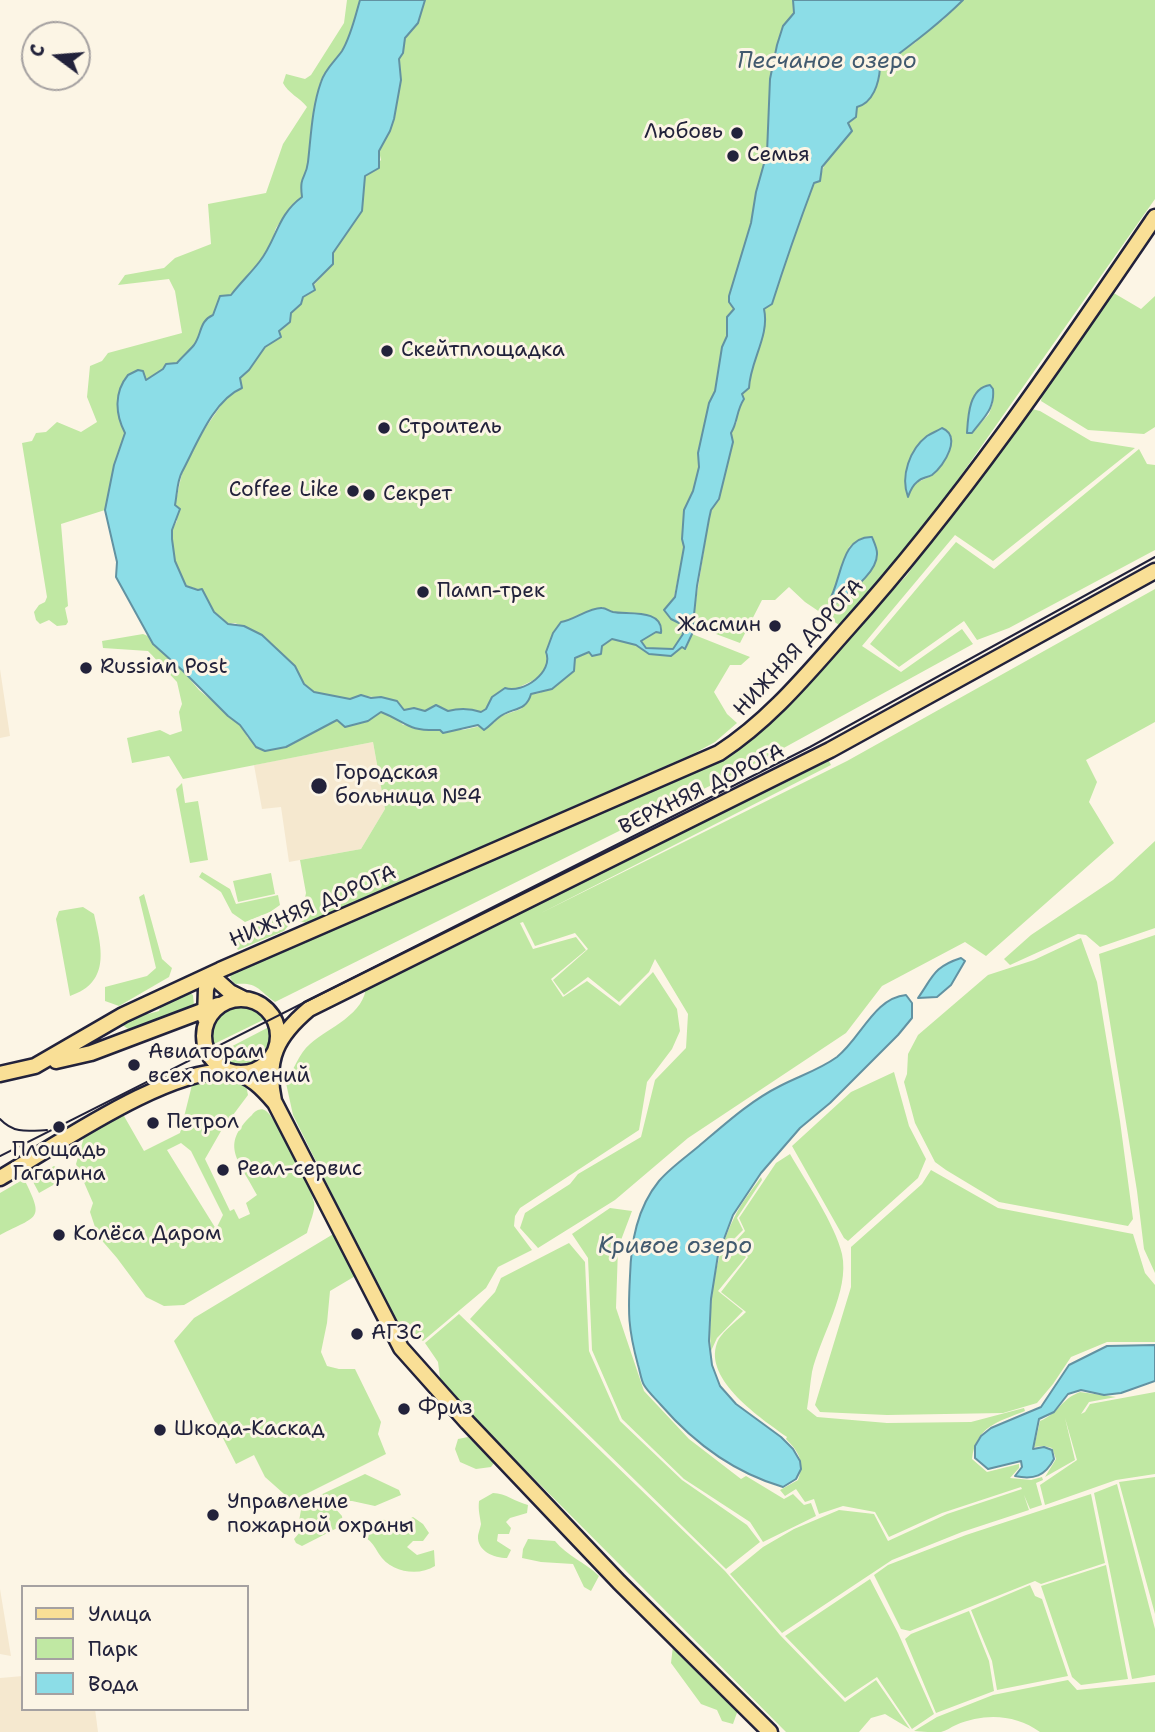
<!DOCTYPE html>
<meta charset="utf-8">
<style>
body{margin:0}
#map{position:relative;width:1155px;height:1732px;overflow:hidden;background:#fcf5e5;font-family:"Shantell Sans",sans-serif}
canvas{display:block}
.legend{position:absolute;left:21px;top:1585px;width:228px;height:126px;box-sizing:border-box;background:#fcf5e5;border:2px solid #a5a1a1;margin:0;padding:9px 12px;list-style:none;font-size:21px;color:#22223b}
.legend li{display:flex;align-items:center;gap:14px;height:35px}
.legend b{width:35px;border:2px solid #a5a1a1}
.north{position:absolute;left:21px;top:21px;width:70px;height:70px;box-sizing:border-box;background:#fcf5e5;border:2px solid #a5a1a1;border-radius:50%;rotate:286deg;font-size:19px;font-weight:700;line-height:28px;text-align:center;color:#22223b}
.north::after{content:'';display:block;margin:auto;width:24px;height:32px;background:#22223b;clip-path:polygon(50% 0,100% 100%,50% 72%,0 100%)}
</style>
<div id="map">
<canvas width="1155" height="1732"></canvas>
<ul class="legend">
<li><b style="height:9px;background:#f9df96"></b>Улица</li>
<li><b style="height:19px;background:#c0e8a3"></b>Парк</li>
<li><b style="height:19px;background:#8cdde7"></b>Вода</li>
</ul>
<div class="north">С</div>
</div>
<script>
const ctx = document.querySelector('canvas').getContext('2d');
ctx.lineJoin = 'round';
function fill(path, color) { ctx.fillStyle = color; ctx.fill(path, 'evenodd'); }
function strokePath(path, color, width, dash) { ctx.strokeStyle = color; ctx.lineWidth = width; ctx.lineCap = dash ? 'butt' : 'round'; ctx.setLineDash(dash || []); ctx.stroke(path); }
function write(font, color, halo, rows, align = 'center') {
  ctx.font = font + ' "Shantell Sans",sans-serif'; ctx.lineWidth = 6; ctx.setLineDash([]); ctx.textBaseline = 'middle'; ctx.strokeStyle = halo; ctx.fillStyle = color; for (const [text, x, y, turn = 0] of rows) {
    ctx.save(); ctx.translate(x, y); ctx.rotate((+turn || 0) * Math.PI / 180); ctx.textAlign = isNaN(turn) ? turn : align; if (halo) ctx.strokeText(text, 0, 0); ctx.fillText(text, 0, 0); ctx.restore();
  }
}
fill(new Path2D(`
 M0,669L10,736L0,738Z
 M373,742L385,809L361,849L289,862L281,807L262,809L254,765Z
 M0,1589L11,1656L0,1654Z
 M23,1676V1709H95L98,1732H0V1678Z`), '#f5e8cf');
fill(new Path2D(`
 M347,0H360C355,17 351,36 342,51C335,61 325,69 321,82C312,107 311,136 308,162C306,179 299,175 302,197L293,204L276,228L272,241L259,262L213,315C199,321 202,334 194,345C189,351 182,357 177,363L166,364C158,381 140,380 124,379C117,399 115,413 125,433L114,465L105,510L61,524L68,606L65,608L68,622L66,625L57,626L49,620L40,624L36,620L34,612L39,605L45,602L47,597L22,443L32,441L36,433L46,432L57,422L81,432L97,422L87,397L90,366L102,361L108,353L182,333L175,291L169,279L118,285L125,275L164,268L175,258L211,244L208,204L266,193L283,144L307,107C300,98 288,93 283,83L286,74L305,79L311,75L344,23Z
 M425,0H793L794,13L783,26L770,79L767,153L756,192L751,223L733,282L734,309L727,317V336L722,347L715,391L709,403L698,453L699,467L693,491L684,510L682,539L684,547L674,597L664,610L671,619L682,624L683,634L673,649L645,648L640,641L656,632L660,633L650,616L626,612L615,613L602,608L576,616L553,633L546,652C556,678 519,685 503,695C495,700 489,708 481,712C467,707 459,711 446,711C432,711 418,711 404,710L397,701L361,695L350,699L314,692L304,684L295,666L262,635L235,623L228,624L213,612L202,590L186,586L175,561L172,539V530L177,521L175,505L182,473L193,446L224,401L234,391L240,378L249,370L265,347L281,337L279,331L289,322L291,313L301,304L303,297L333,264V253L362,211L365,176L381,160L379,151L390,131L401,80L399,59L403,53L405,38L418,23Z
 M963,0H1155V199L917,538L842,627L805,602L789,587L775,600H762L740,643L692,625L709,519L711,510L719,500L731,433L737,422V410L744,399L742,394L749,388C750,361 770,336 764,309L772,304C785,263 799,223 814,182L820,181C822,162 846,123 858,106C867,93 879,83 880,68L916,42L922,34L943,20ZM975,393L993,403L989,414L972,433L967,430ZM938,431H948L952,439C951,451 941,472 929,477C921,481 917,481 911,488L905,489C907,464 913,441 938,431ZM861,538L873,566L847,595L830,601L849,547Z
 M1112,292L1141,309L1155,296V427L1144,434L1088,430L1041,401L1044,384Z
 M1032,409L1040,411L1091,441L1135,448L993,561L955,535L862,646L901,672L962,629L973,644L760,761L275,1002C258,990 258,982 235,984L230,978L232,971L677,781L720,759L753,738L772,721L907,575L1017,423Z
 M1139,449L1147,464L1155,465V550L1009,628L977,640L964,621L899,667L870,644L956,542L994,569Z
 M1155,589V722L1086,760L1097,782L1089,802L1114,843L986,956L965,942L882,986L846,1033L688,1138L615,1200L538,1248L520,1228L525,1213L570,1184L578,1174L641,1137L655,1080L686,1048L688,1014L655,959L649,972L619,1002L588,977L564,995L553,980L588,949L575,933L535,946L523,922L520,923L533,949L576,937L586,950L551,979L563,997L587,981L620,1006L653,972L677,1009L680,1031L672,1049L647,1082L639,1130L520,1208L515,1216L514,1226L532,1250L498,1267L486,1288L423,1341L395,1321L293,1115L286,1083C293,1071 299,1053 310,1044C328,1028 366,1014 366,985L827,757L831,765L541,913L847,761Z
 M143,634L148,636L153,644L182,670L199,690L241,725L248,738L286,747L337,720L345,727L368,721L381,712L397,718L403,725L463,730L494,723L498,717L521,709L531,694L540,693L575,658L612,639L636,645L649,654L682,647L686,649L692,634L750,657L741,665H730L714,692L727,714L737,723L715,742L693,754L306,923L300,921L306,893L300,860L361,849L385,809L373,742L183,779L169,756L132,763L127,738L160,730L170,735L182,731L179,712L182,704L177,682L148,651L103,648L102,641Z
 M182,783L185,803L198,801L208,860L190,863L176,789Z
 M1155,841V928L1100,947L1086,935L1078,934L1010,965L1004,959L1031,935L1113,880Z
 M202,872L230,889L236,904L278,895L280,905L270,912L245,922L232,913L221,892L199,877Z
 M271,873L275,894L238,902L233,881Z
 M144,894L162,959L172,968L169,977L119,1006L105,1001V987L147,976L156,968L139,897Z
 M83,907L94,914C101,946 112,982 70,996L56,919L59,911Z
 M278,918L285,920L288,926L284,931L238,950L234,945C246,931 261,924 278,918Z
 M1155,935V1273L1144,1249L1137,1191L1099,954Z
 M1081,938L1097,982L1120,1121L1133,1219L1128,1226L999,1202L946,1170L935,1162L915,1123L904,1082L907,1074L908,1054L918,1035L988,975L1034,960Z
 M190,993L193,995L194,1005L189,1011L131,1031L121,1024L138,1013L148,1014L159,1011L162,1003L176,995Z
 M237,1006L250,1008L265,1019L212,1045C208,1026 218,1012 237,1006Z
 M269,1027C276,1060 239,1078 217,1054Z
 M894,1072L909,1126L926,1159L918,1178L848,1241L844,1238L792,1146L851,1092Z
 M217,1075L246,1085L248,1095L221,1131L205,1159L230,1211L234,1209L239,1219L250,1214L246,1203L257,1195C239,1160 219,1146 252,1115C255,1111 261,1107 266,1111C275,1116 312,1190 314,1202C316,1210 309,1224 307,1233L184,1305L164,1306L146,1297L117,1258L98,1236L90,1212L93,1203L76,1164L85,1134L119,1113L124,1116L144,1151L180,1133L192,1085L199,1077ZM181,1143L191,1151L223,1215L216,1229L167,1150Z
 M790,1154C806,1182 835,1224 842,1254C850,1291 820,1337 812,1372C810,1384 809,1397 807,1409L817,1417L887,1423L971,1422L1024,1408L1025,1411C998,1422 976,1426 972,1459L987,1472L1019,1464V1468L1010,1478L1031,1480L1042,1477L1043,1480L1036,1483L1042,1505L1030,1509L1024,1495L1029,1510L962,1532L892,1560L782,1633L730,1574L763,1547L794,1529L839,1510L874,1514L888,1541L947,1514L1022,1489L1021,1487L942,1513L889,1537L875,1512L843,1506L819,1514L814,1499L805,1502L796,1489L785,1496L780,1490L798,1480C805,1462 799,1452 786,1439L787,1437C762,1419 703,1380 717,1343C721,1332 738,1320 746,1312L721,1292L748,1257L735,1242L745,1231L739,1218L776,1163Z
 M54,1166L62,1171V1180L39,1193L31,1178Z
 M931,1170L998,1208L1133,1234L1145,1273L1155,1285V1342H1107L1071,1357L1053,1384L1037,1403L1003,1413L887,1415L820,1412L815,1405L851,1287V1247L922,1184Z
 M761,1177L762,1180L737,1218L743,1230L732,1241L746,1257L718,1291L743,1311L717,1338L711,1351C708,1308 714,1257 734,1218C741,1203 752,1190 761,1177Z
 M24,1179C45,1221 38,1215 0,1235V1193Z
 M610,1208L632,1211L618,1248L616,1308L644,1391L689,1439L741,1479L746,1476L784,1499L793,1494L804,1505L811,1503L816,1516L763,1542L750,1522L684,1479L622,1419L592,1350L588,1258L572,1234Z
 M335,1233L357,1275L330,1291L327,1323L321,1352L327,1366L339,1369H355L381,1422L378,1434L386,1454L292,1501L265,1477L254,1455L236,1464L174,1341L194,1318Z
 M569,1243L585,1262L589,1351L620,1421L682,1480L747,1525L760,1542L726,1569L470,1319L495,1292L501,1278Z
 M459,1314L725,1571L780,1635L845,1702L876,1680L910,1729L885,1714L871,1718L859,1732H786L465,1409L440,1378L438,1362L425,1343Z
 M1080,1392L1116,1397L1089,1402L1081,1414L1085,1412L1090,1404L1155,1392V1474L1116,1480L1045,1505L1040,1485L1077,1460L1065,1418L1075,1460L1045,1477L1056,1459L1052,1448L1044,1446L1034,1447L1040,1421C1059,1413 1061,1399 1080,1392Z
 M468,1437L494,1463L491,1467L476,1469L460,1462L455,1449L458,1439Z
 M365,1474L399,1490L401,1495L375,1506L352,1501H338L333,1506L342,1516L343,1525L302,1546L296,1543L294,1539L300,1532L299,1521L301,1510L314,1502L316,1497Z
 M1155,1477V1614L1119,1482Z
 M1117,1484L1155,1629V1675L1132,1679L1094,1493Z
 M493,1493C506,1493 515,1502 528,1505L527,1513L510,1518L506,1522L511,1528L509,1534H498L497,1541L511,1550L507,1558C494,1558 477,1551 478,1536C478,1535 481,1525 481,1524C480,1516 478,1511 479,1501Z
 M1091,1494L1105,1563L1041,1584L1035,1581L910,1631L901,1629L874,1575L888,1565L966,1535Z
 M413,1517L423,1524L429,1533L423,1541H413L407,1547L417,1555L434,1550L435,1566C418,1577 390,1572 379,1554C374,1546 373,1543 365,1537L367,1530L381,1519L400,1524Z
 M528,1539L555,1541C567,1556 585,1562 599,1576L591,1591L584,1587L573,1564L541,1562L522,1558L523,1549Z
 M1106,1565L1128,1679L1081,1685L1072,1677L1041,1586Z
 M870,1579L898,1633L934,1714L912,1729L877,1677L845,1698L785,1636Z
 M1030,1585L1035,1596L1042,1599L1068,1676L997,1690L992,1661L971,1610Z
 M969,1611L989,1661L994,1691L936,1713L905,1639L911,1634Z
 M673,1646L738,1710L733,1724L722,1721L717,1710L701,1704L671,1663Z
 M1068,1680L1077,1690L1155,1682V1732H1040C1015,1714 984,1713 956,1725C951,1727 946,1731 941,1732C933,1732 922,1732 914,1731L937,1717L993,1695Z`), '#c0e8a3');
const water = new Path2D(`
 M360,0H425L418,23L405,38L403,53L399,59L401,80L394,119L390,131L379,151V168L365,176L362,211L333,253V264L313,284L315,290L303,297L301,304L291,313L290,322L279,331L281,337L265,347L249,370L240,378L242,388C213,400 196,446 182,472C177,481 177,495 175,505L180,509L172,530V539L175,561L186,586L198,590L202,589L214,612L228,624L244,626L262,635L295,666L304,684L314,692L350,699L361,695L371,698L381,697L397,701L404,710L414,708L425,711L436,705L448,711C460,708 469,708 481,712L486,709L492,697L505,688C523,694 554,672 546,652L553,633L561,622C574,620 590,607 602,608C606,608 609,611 613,612C627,615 664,608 661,633L656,632L641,641L646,648L673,649L683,634L681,624L671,619L664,610L675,597L684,547L682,539L684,510L693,491L699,467L698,453L709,403L715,391L722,347L727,336V317L734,309L729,302V296L751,223L756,192L767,153L770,79L777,45L783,26L794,13L793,0H963C938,25 909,46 880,68C879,83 873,103 857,107L856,117L848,123L852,131L822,167L820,181L814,183C799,223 785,263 772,304L764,309C770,336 750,361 749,388L742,394L744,399C736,411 738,422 731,433L733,442L719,499L711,510L709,519L697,586L692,634L685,649L682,647L671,656L649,654L636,645L612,639L602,646L601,654L592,656L589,652L575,658L574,671L552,689L531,694C526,713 510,707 498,718C493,722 490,726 484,730L478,725L443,733L440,730C405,731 409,723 381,712L368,721L345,727L337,720L286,747L265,751L256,747L240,725L228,716L182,670L153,644L116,577L117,562L105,510L114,465L125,433C115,414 114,392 128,375L138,370L143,371L146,380L163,369L166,364L177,363C182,357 189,351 194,345C202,334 199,321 213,315L220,296L231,295C240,283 251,273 260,261C277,239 277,215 302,197C299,175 306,179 308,162C311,136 312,107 321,82C325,69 335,61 342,51C351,36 355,17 360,0Z
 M990,385L993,389C995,409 984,417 972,433H967C968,416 969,388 990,385Z
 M942,428C962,436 945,465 932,475C927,478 922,477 917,482C912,486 910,491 908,497C900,476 910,449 927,436C932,433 937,431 942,428Z
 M872,537C874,542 877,548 877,553C878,573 848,593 835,604L829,601C842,580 840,536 872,537Z
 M961,958L965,961L951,985L937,997L918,998C933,977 933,967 961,958Z
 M906,995L912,1003V1018L898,1035L830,1103L800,1128L761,1173L733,1215L718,1255L711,1299L709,1341L712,1365L720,1386L736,1404L781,1437L793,1449L800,1461L801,1469L796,1479L783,1487C735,1473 694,1443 661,1405C656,1399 648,1392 644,1385C641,1380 640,1371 638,1365C628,1328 628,1313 630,1276C631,1242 637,1208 659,1181C670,1168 686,1157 699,1146C725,1124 750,1101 780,1086C799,1076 819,1070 837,1057C861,1038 874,998 906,995Z
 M1155,1345V1381L1121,1393L1104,1395L1081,1390L1068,1394L1054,1412L1039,1419L1033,1449L1044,1447L1052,1450L1054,1459C1045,1476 1034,1480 1015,1476L1022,1467L1021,1461L988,1469L975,1458V1446L981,1436L991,1428L1041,1407L1069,1365L1107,1346Z`);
fill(water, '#8cdde7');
strokePath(water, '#6292a2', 2);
const major = new Path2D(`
 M211,975L230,992L244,999
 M204 1036a37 37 0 1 1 74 0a37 37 0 1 1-74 0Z
 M205,1018L206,989L211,975
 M56,1061L91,1053L218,1005
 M0,1074L35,1066L123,1015L220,970L719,753C770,720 808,673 848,628C962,501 1059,358 1155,217
 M274,1101C265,1059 277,1036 309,1009L830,750L1155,571
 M0,1178C54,1147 172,1064 232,1072C250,1075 263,1089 275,1103L401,1348L467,1422L619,1582L770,1732`);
strokePath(major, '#22223b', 19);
strokePath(major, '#f9df96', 14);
strokePath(new Path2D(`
 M0,1119C14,1134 28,1131 47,1130
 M0,1156L810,747L1155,557`), '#22223b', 2);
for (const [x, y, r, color] of [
 [737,133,7,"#22223b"],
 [733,156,7,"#22223b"],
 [387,351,7,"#22223b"],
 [384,428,7,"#22223b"],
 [353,491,7,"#22223b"],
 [369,495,7,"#22223b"],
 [423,592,7,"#22223b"],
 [775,626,7,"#22223b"],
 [86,668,7,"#22223b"],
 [319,786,9,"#22223b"],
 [134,1065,7,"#22223b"],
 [153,1123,7,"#22223b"],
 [59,1127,7,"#22223b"],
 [223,1170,7,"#22223b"],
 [59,1235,7,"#22223b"],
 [357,1334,7,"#22223b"],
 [404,1409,7,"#22223b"],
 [160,1430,7,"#22223b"],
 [213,1515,7,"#22223b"]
]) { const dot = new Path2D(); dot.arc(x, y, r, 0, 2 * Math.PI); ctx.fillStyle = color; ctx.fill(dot); strokePath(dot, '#fcf5e5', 2.5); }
write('21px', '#22223b', '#fcf5e5', [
 ["Любовь",723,133,"right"],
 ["Семья",747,156],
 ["Скейтплощадка",401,351],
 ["Строитель",398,428],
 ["Coffee Like",339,491,"right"],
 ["Секрет",383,495],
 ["Памп-трек",437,592],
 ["Жасмин",761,626,"right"],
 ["Russian Post",100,668],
 ["Городская",335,774],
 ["больница №4",335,798],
 ["Авиаторам",148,1053],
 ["всех поколений",148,1077],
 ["Петрол",167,1123],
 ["Площадь",59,1151,"center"],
 ["Гагарина",59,1175,"center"],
 ["Реал-сервис",237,1170],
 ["Колёса Даром",73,1235],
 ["АГЗС",371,1334],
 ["Фриз",418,1409],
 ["Шкода-Каскад",174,1430],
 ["Управление",227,1503],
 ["пожарной охраны",227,1527]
], 'left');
write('21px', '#22223b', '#fcf5e5', [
 ["НИЖНЯЯ ДОРОГА",799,648,-47],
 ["ВЕРХНЯЯ ДОРОГА",702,790,-26],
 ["НИЖНЯЯ ДОРОГА",313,907,-23]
]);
write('italic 23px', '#425a6f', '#fcf5e5', [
 ["Песчаное озеро",827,62],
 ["Кривое озеро",675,1247]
]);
</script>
